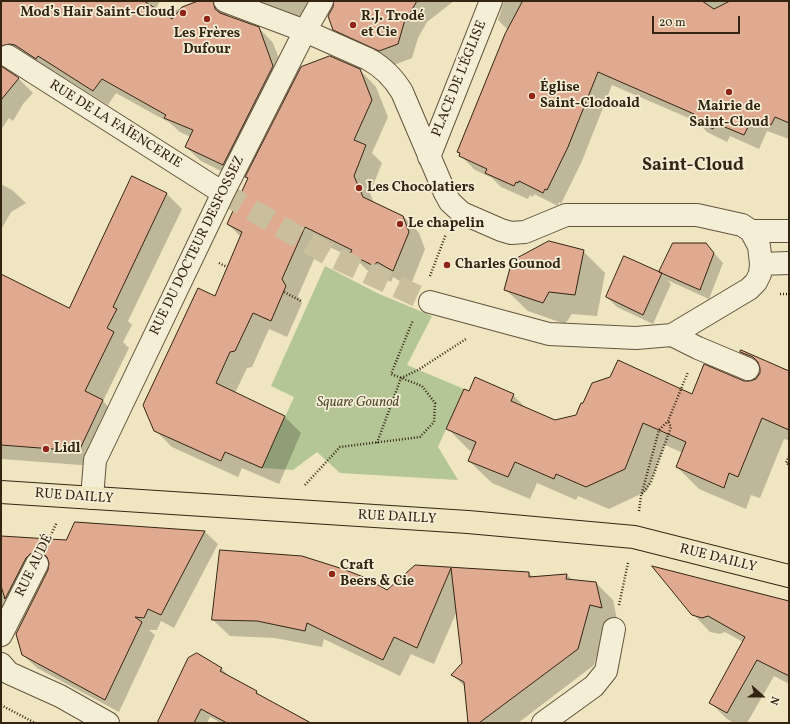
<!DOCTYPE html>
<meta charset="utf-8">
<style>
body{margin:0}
#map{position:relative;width:790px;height:724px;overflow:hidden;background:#efe5c0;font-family:Vollkorn,serif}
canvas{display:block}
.frame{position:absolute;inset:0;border:2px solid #342512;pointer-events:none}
.north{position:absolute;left:742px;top:676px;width:40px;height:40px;-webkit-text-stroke:3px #f5eed6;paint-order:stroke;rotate:111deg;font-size:11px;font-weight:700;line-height:16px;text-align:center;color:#342512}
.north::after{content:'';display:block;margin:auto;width:14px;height:18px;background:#342512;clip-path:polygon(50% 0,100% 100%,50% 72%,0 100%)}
.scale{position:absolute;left:652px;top:16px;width:88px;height:18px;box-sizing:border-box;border:2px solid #342512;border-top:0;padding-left:5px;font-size:12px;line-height:14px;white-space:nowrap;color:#342512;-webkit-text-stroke:3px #f5eed6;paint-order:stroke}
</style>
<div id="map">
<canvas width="790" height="724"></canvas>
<div class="frame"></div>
<div class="north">N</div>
<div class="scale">20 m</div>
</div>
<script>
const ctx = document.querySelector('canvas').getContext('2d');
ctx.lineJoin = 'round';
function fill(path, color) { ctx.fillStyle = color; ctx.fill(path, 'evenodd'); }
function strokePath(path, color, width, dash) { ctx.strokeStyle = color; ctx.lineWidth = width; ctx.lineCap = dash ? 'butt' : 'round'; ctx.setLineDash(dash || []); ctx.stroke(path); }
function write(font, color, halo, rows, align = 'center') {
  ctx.font = font + ' Vollkorn,serif'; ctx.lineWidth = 3.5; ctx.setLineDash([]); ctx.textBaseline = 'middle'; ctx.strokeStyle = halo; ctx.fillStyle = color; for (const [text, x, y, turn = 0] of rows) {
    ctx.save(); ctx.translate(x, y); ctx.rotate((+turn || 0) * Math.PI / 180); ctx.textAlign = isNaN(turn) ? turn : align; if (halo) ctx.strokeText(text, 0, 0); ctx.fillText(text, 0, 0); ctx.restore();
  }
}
fill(new Path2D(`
 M325,266L377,293L432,316L407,365L464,389L438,447L458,480L340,473L317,452L293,470L262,468L294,397L271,386Z`), '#b4c696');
fill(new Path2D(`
 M1,1H160L150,20L200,1H220L228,10L227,16L259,28L273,43L287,80L237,179L201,161L186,147L191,137L180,132L170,123L116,93L108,105L52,70L50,72L9,70L10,73L19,79L33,93L23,104L13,121L9,118L1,130Z
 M242,1H454L427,22L418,38L412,58L394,65L348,44L334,29L335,3L330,4L317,23Z
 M504,1H789V139L767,131L759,149L730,136L727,142L707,132L698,122L612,85L582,161L561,204L559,202L558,206L534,194L533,197L530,195L528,199L501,187L492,178L475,170L461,156V154L458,151L508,30L498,20Z
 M360,70L376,87L388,117L372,153L382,163L370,193L374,204L403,216L419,233L425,249L410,287L393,277L391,282L367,270L357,260L321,243L298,296L302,303L287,337L269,329L252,367L247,368L235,393L285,417L301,433L279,484L242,468L238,477L172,447L155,430L216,297L241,237L228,224Z
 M133,178L167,194L182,209L128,321L132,325L123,342L129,348L103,401L117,416L94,466L1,459V275L69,310Z
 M1,184L12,190L26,203L11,212L1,230Z
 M706,244L723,263L709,299L667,280L671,284L653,324L617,307L607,297L624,257L664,275L660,271Z
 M583,251L605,273L597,316L572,314L565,324L528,311L505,289Z
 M741,352L789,372V441L784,439L760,498L751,495L746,509L699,489L677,467L683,453L665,445L647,491L609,509L578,496L576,500L537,483L530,499L492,483L469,461L473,452L469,450L447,428L469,392L513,395L527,409L555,422L692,395L743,382H750L756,379L761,372Z
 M76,523L205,532L218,544L174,628L161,621L157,630H149L155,635L119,712L37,668L23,655L50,564L44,566L1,644V537L67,541Z
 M415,566L529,573L533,577L567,575L573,580L596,583L613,600L618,624L607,622L594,665L518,723H469L466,688L453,675L463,664L457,611L434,664L411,654L400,676L324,639L322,647L275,638L230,636L213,620L387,591Z
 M789,602V684L774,676L747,723H734L727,719L710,702L743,642L725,632L720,634L710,632L693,614Z
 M221,668L230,677L257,692L263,698L310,723H221L210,717L207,723H158Z`), '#0003');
const building = new Path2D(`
 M1,1H144L172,19L182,7L198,1H213L215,9L220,13L259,27L273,66L223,165L185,147L193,130L164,118L166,115L102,79L93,91L38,56L36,59L15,45L9,44L1,46Z
 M334,1H417L404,23L398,44L379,51L333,30L328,16L333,7Z
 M523,1H702L714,9L730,1H789V123L775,117L771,125L753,117L744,135L715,123L713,129L692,118L694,114L598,72L568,147L547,190L545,189L543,193L519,181L518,183L516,182L514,186L485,173L487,169L459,156L460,153L457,152L505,34Z
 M330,56L360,69L372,100L354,140L366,145L354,176L363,197L403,216L409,232L393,271L377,262L374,266L350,254L352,250L305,227L282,279L286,286L271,321L253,313L235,351L230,352L216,383L285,416L262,468L225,452L221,461L154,431L143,405L198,288L215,296L242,232L227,224L248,178L245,177L301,67Z
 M1,66L19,78L1,100Z
 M132,176L167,193L113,307L117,309L107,328L114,332L85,391L103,400L79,451L1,445V274L69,308Z
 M549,241L584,250L575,295L549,292L543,303L504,290L512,261Z
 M673,243H706L714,253L700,290L659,272Z
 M624,256L662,273L643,315L606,297Z
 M741,350L789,371V430L762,418L738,477L729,473L724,488L676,467L686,442L643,423L625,469L586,487L556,474L554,479L515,462L508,477L468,461L476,442L446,429L464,389L469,391L475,377L514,394L511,401L555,420L576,415L581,403H583L592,383L610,377L618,360L692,394L704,364L744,381H750L756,379L760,373V368L758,362L753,357L740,352Z
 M75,522L205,531L161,615L148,609L144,618L135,617L142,622L105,700L22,655L16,634L48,570L49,563L47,557L43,553L37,552L30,554L26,558L5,599L1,586V536L66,540Z
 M220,550L302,556L343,569L366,578L387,590L415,565L529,572V577L567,574L566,579L596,582L602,608L590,605L578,649L479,723H468L464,682L451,675L462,663L451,568L417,648L394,637L383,660L307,623L305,631L257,621L212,620Z
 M652,566L789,601V676L757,660L727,713L709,703L745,637L708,616L702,618L692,615Z
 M197,653L222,668L220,671L257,691L256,693L311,723H227L201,709L194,723H157L188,658Z`);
fill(building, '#e0aa91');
strokePath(building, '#342512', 1);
strokePath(new Path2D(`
 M223,193L329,255L430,302`), '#cabf9d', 22, [22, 11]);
const minor = new Path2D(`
 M225,1L305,31L368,59C383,67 393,77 402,92L445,193L450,202L462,213L501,230L511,233L525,232L566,215H697L742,225L751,231L759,246L761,264L760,274L756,282L749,289L672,335L636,338L549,334L430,302
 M8,56L223,193
 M429,157L491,1
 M751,231H789
 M761,264L789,263
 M672,335L698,348L748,369
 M92,498L95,460L99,452L223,193L305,31L322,1
 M1,635L37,564
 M1,664L9,673L60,696L108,723
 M543,723L594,686L606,671L614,629`);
const major = new Path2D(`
 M1,492L468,522L634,537L789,576`);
strokePath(minor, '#63553e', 24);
strokePath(major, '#342512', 24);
strokePath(new Path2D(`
 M219,263L227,267
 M430,276L446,234
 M284,292L301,301
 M780,294H789
 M377,443L401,378L418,370L466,339
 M789,456L786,463L789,465
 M305,485L340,447L420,437L434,422L435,403L422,386L391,374L413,320
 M642,494L651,482L671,427L668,421
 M639,511L641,496L659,430L668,421L688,372
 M48,541L57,522
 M619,605L628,563
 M1,705L35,723`), '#342512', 2.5, [1, 2]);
strokePath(minor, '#f5eed6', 22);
strokePath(major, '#efe5c0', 22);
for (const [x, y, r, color] of [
 [183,13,4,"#8f2418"],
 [207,19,4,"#8f2418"],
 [353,25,4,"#8f2418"],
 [729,92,4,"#8f2418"],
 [532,96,4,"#8f2418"],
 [359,188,4,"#8f2418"],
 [400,224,4,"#8f2418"],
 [447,265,4,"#8f2418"],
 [46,449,4,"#8f2418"],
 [332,574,4,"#8f2418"]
]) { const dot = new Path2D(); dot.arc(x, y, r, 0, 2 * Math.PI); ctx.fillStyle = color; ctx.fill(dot); strokePath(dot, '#f5eed6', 1.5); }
write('bold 14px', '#342512', '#f5eed6', [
 ["Mod’s Hair Saint-Cloud",175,13,"right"],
 ["R.J. Trodé",361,17],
 ["et Cie",361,33],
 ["Les Frères",207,34,"center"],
 ["Dufour",207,50,"center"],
 ["Église",540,88],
 ["Saint-Clodoald",540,104],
 ["Mairie de",729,107,"center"],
 ["Saint-Cloud",729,123,"center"],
 ["Les Chocolatiers",367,188],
 ["Le chapelin",408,224],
 ["Charles Gounod",455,265],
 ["Lidl",54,449],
 ["Craft",340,566],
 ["Beers & Cie",340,582]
], 'left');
write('14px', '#342512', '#f5eed6', [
 ["PLACE DE L'ÉGLISE",460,79,-68],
 ["RUE DE LA FAÏENCERIE",115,125,32],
 ["RUE DU DOCTEUR DESFOSSEZ",198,246,-64],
 ["RUE DAILLY",74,497,4],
 ["RUE DAILLY",397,518,3],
 ["RUE DAILLY",718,559,14],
 ["RUE AUDÉ",35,566,-64]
]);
write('italic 14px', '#544d33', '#f5eed6', [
 ["Square Gounod",358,403]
]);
write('bold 18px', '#342512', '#f5eed6', [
 ["Saint-Cloud",693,167]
]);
</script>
